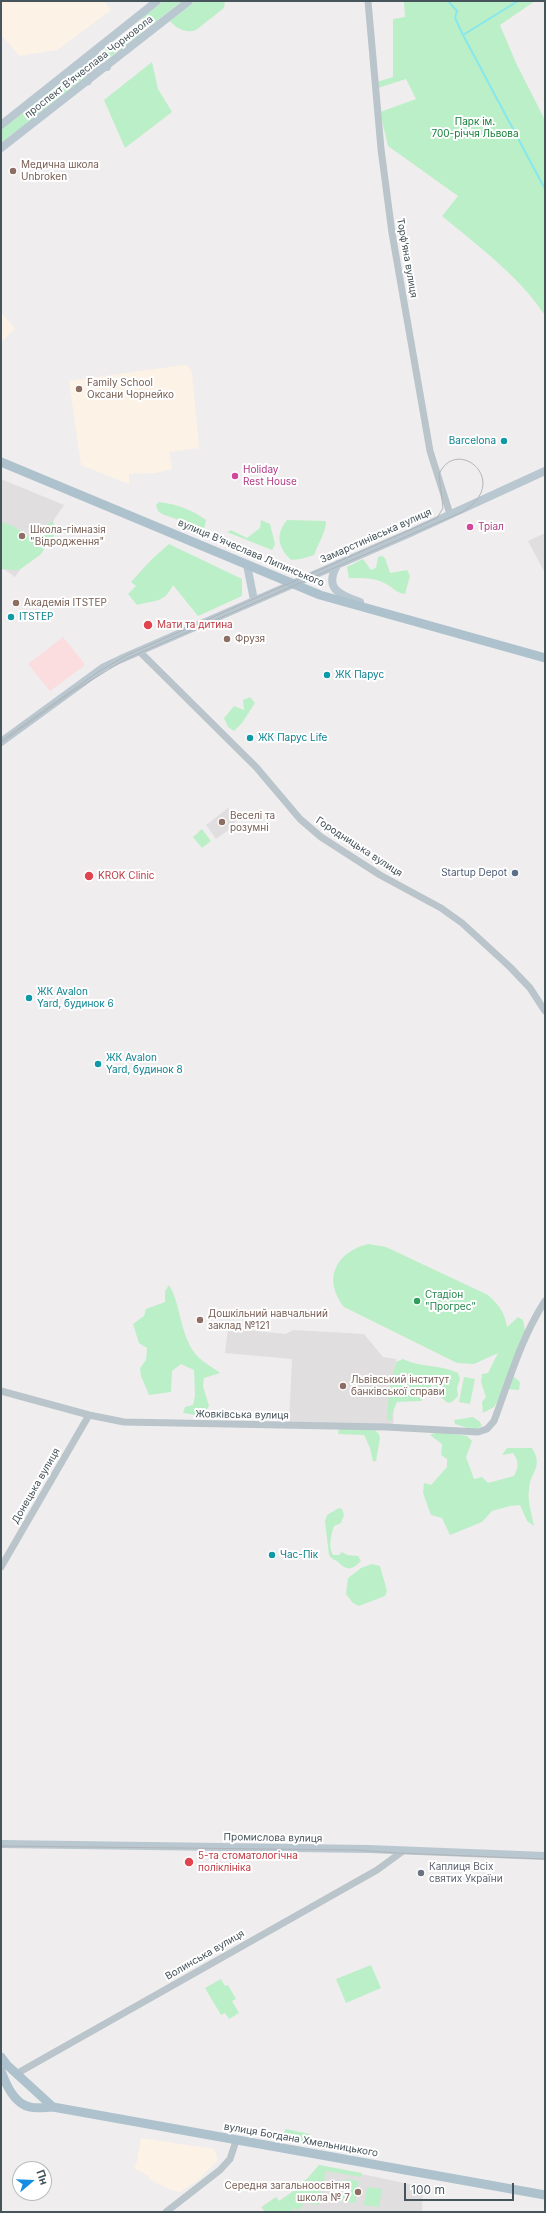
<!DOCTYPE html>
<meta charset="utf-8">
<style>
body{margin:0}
#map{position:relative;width:546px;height:2213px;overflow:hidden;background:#f0edee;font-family:Inter,sans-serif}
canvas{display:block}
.frame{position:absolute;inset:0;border:2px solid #46545b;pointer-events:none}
.north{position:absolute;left:12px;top:2161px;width:40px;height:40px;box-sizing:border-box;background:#fff;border:1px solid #b5bbbd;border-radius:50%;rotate:71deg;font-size:11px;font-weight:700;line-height:16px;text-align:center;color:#46545b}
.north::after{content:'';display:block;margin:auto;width:14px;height:18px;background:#168de2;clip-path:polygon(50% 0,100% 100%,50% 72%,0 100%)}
.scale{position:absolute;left:404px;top:2183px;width:110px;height:18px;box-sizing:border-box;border:2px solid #46545b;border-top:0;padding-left:5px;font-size:12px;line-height:14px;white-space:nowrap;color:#46545b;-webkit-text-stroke:3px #fff;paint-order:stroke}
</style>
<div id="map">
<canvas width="546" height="2213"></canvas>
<div class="frame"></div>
<div class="north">Пн</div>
<div class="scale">100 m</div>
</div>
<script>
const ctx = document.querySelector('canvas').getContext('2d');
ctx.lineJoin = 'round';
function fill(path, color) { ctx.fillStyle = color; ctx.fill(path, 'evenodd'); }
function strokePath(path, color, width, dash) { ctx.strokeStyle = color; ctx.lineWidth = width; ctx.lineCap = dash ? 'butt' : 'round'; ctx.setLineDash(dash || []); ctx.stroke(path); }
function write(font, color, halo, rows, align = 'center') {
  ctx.font = font + ' Inter,sans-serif'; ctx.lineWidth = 4; ctx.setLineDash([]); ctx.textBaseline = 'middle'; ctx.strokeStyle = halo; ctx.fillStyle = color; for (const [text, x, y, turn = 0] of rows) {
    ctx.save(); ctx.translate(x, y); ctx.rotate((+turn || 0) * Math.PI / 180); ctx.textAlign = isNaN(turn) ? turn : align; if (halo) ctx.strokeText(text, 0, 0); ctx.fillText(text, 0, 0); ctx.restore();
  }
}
fill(new Path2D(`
 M1,1H104L111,10L57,50L19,56L1,34Z
 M1,312L15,329L1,342Z
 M184,365L188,366L192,373L199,448L169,452L172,469L155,473L129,474V484L81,465L69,381Z
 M141,2138L214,2149L218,2160L198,2180L180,2192L171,2190L151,2180L148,2176L134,2168L137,2161Z`), '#fcf2e6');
fill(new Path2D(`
 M1,479L64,505L15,577L1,567Z
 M545,533V573L528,541Z
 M228,808L238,820L233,824L234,826L216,839L206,825Z
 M228,1328L285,1334L294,1330L364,1334L383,1357L396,1359L393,1425L289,1423L292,1359L225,1353Z
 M319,2165L423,2187L422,2212H265L261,2207L276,2197L279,2201L301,2186L299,2184L307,2179Z`), '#e1dee0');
fill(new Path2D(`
 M63,637L84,663V666L50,691L28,664Z`), '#fbdddf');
fill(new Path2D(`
 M164,1H182L149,27L142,18Z
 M196,1H225L224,8L196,30C186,34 176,28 170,21Z
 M404,1H535L500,25L516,63L545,120L544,314C518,275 478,246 442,216L458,196L388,146L380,112L416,99L406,79L378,88L377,82L393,77V19L405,17Z
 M136,26L142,34L106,60L102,61L98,58L100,54Z
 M152,62L158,89L172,112L125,148L104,100Z
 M81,67L88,71V76L1,143V130Z
 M159,502C176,504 193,510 206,520L204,529L162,514L158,511L156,505Z
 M261,520L270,524L275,544L272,550L227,532L231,530L247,538L260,528Z
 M287,520L326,521C326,532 318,544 314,555L301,559L291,560C278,547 275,535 287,520Z
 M53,521L56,533L40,555L19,570L1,569V522L13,526L34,540L44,534L48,524Z
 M169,544L242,579V596L198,616L173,585C164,604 153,600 137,605L128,594L136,586L131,582L151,560Z
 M382,556L385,558L390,573L407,570L410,576L405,594C396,593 394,588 386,584C375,577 361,578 349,578L347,567L363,559L371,570L376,568L378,557Z
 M250,697L255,703L242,723L234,731L228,727L224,718L234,706L244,710L243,700Z
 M202,829L211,841L202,848L193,837Z
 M368,1244L386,1247L488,1295C499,1305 505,1313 507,1327L518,1317L523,1320L525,1331L511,1374L520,1382L519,1390L505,1389L494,1407L483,1413L482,1402L486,1397L481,1382L482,1374L488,1373L498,1353L474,1364L457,1363L344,1307C322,1279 336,1252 368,1244Z
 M169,1285C181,1305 180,1333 194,1352C200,1361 211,1366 220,1373L204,1378L203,1386L209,1406L203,1416L183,1413L185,1407L193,1405L195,1396L194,1370L181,1364L172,1371L171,1392L149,1395L141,1376L140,1368L146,1360L147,1348L139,1343L133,1324L144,1316L146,1309L165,1302V1291Z
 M403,1359C420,1368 440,1364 458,1373L460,1379L457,1388L458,1396L452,1402L448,1403C442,1398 436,1395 436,1386L433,1385L428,1389L421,1401L397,1402L392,1414V1421L387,1420L389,1391L396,1362Z
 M464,1377L475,1379L470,1404L459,1402Z
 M473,1417L480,1422L482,1426L474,1430L455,1424L454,1420Z
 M339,1428L374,1429L379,1434L380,1438L376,1461L373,1462L370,1448L364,1435L338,1434Z
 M438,1432L467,1436L472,1441L466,1457L474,1479L482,1477L488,1483L514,1476C519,1467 519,1461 513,1453L502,1455L507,1448H532C544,1467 530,1472 529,1489C527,1500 532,1515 534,1526L527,1521L520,1505L510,1506L492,1511L482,1522L450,1535L442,1518L431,1515L423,1493L424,1483L431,1485L447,1467V1459L441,1455L442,1444L430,1435Z
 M339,1508L342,1509L344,1515L341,1523L334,1526C331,1535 328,1546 333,1555H339L342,1552L347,1555L358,1556L361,1561C352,1570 348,1571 339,1563C335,1559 332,1560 329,1555L325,1521L327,1515Z
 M372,1564L380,1566L387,1591L385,1596L359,1606L353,1603L346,1594L348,1578L361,1568Z
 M371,1965L381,1988L346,2003L336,1979Z
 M221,1979L225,1986L228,1985L236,1999L232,2001L239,2013L229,2019L225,2013L221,2015L205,1988Z
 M286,2129L309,2134L314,2142L310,2144C302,2142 288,2140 281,2137Z
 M319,2165L362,2173L361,2177L326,2171L323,2186L315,2184L314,2190L322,2192L321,2196L313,2195L312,2201L320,2203L318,2205L304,2202L300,2210L293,2208L292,2212H265L262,2207L276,2197L279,2201L301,2186L299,2184L307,2179Z
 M346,2179L359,2181L355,2203L342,2201Z
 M367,2187L382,2189L379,2207L364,2205Z`), '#bbefc7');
strokePath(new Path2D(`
 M448,1L457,11L455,18L463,35
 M518,1L463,35L545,189`), '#87e7ed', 2);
strokePath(new Path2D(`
 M368,1L381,149L392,233L430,451L450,514
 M139,651L256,767L300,819L321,837L380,875L441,908L462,923L510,967L530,988L545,1011
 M1,1391L89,1415L124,1422L386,1427L478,1432L487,1429L494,1421C509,1381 521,1338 545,1301
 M1,1567L89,1415
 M16,2074L377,1870L403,1851
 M166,2212L220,2170L230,2159L236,2141`), '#b9c5cb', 7);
strokePath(new Path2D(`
 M95,52L93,58L96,66L107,67
 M79,64H86L90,67L91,73L88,81
 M1,125L157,1
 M1,148L189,1
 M338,564C323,588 339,595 360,602
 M247,565L254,600
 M1,742L104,667L121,659L410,533L545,471
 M1,1844L369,1849L545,1856`), '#b9c7d0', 8);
strokePath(new Path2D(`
 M1,462L320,595L545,658
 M1,2057L7,2065L53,2107
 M1,2071C6,2084 14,2104 30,2107C37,2109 46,2107 53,2107L545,2195`), '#adc2cd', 9);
strokePath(new Path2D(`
 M1,741L98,672L127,655L437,518L443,508L439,474C457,435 513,482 462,512L126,659L72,692L1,743
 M1,1846L357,1850L397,1853L545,1859`), '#b0b4b8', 1);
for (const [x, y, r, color] of [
 [13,171,4,"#8d6e63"],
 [79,389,4,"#8d6e63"],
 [504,441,4,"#0f9aa8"],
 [235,476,4,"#d1479c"],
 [470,527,4,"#d1479c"],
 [22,536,4,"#8d6e63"],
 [16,603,4,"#8d6e63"],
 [11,617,4,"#0f9aa8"],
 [148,625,5,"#e0444e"],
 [227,639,4,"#8d6e63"],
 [327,675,4,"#0f9aa8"],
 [250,738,4,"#0f9aa8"],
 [222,822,4,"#8d6e63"],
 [515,873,4,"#5c6f8a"],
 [89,876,5,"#e0444e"],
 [29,998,4,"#0f9aa8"],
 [98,1064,4,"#0f9aa8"],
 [417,1301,4,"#2e9e5b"],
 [200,1320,4,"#8d6e63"],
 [343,1386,4,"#8d6e63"],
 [272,1555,4,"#0f9aa8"],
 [189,1862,5,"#e0444e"],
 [421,1873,4,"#6b7280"],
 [358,2192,4,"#8d6e63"]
]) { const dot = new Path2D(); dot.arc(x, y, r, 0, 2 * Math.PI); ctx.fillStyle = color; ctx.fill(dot); strokePath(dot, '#fff', 1.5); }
write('10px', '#46545b', '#fff', [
 ["проспект Вʼячеслава Чорновола",89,67,-38],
 ["Торфʼяна вулиця",407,258,80],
 ["Замарстинівська вулиця",376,536,-24],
 ["вулиця Вʼячеслава Липинського",251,553,23],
 ["Городницька вулиця",359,847,33],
 ["Жовківська вулиця",242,1415,1],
 ["Донецька вулиця",36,1486,-60],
 ["Промислова вулиця",273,1838,1],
 ["Волинська вулиця",205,1955,-30],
 ["вулиця Богдана Хмельницького",301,2140,10]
]);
write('10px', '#157e3a', '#fff', [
 ["Парк ім.",475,122],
 ["700-річчя Львова",475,134]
]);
write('10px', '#785e54', '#fff', [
 ["Медична школа",21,165],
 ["Unbroken",21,177],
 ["Family School",87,383],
 ["Оксани Чорнейко",87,395],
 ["Школа-гімназія",30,530],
 ["\"Відродження\"",30,542],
 ["Академія ITSTEP",24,603],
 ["Фрузя",235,639],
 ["Веселі та",230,816],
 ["розумні",230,828],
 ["Дошкільний навчальний",208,1314],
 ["заклад №121",208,1326],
 ["Львівський інститут",351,1380],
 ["банківської справи",351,1392],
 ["Середня загальноосвітня",350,2186,"right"],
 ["школа № 7",350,2198,"right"]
], 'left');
write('10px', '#0d838f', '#fff', [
 ["Barcelona",496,441,"right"],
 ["ITSTEP",19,617],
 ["ЖК Парус",335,675],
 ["ЖК Парус Life",258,738],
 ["ЖК Avalon",37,992],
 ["Yard, будинок 6",37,1004],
 ["ЖК Avalon",106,1058],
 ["Yard, будинок 8",106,1070],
 ["Час-Пік",280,1555]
], 'left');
write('10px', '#b23c85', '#fff', [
 ["Holiday",243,470],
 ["Rest House",243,482],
 ["Тріал",478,527]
], 'left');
write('10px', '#be3a42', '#fff', [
 ["Мати та дитина",157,625],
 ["KROK Clinic",98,876],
 ["5-та стоматологічна",198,1856],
 ["поліклініка",198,1868]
], 'left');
write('10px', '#4e5e75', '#fff', [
 ["Startup Depot",507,873]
], 'right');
write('10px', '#27864d', '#fff', [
 ["Стадіон",425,1295],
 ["\"Прогрес\"",425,1307]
], 'left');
write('10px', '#5b616d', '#fff', [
 ["Каплиця Всіх",429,1867],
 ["святих України",429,1879]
], 'left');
</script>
